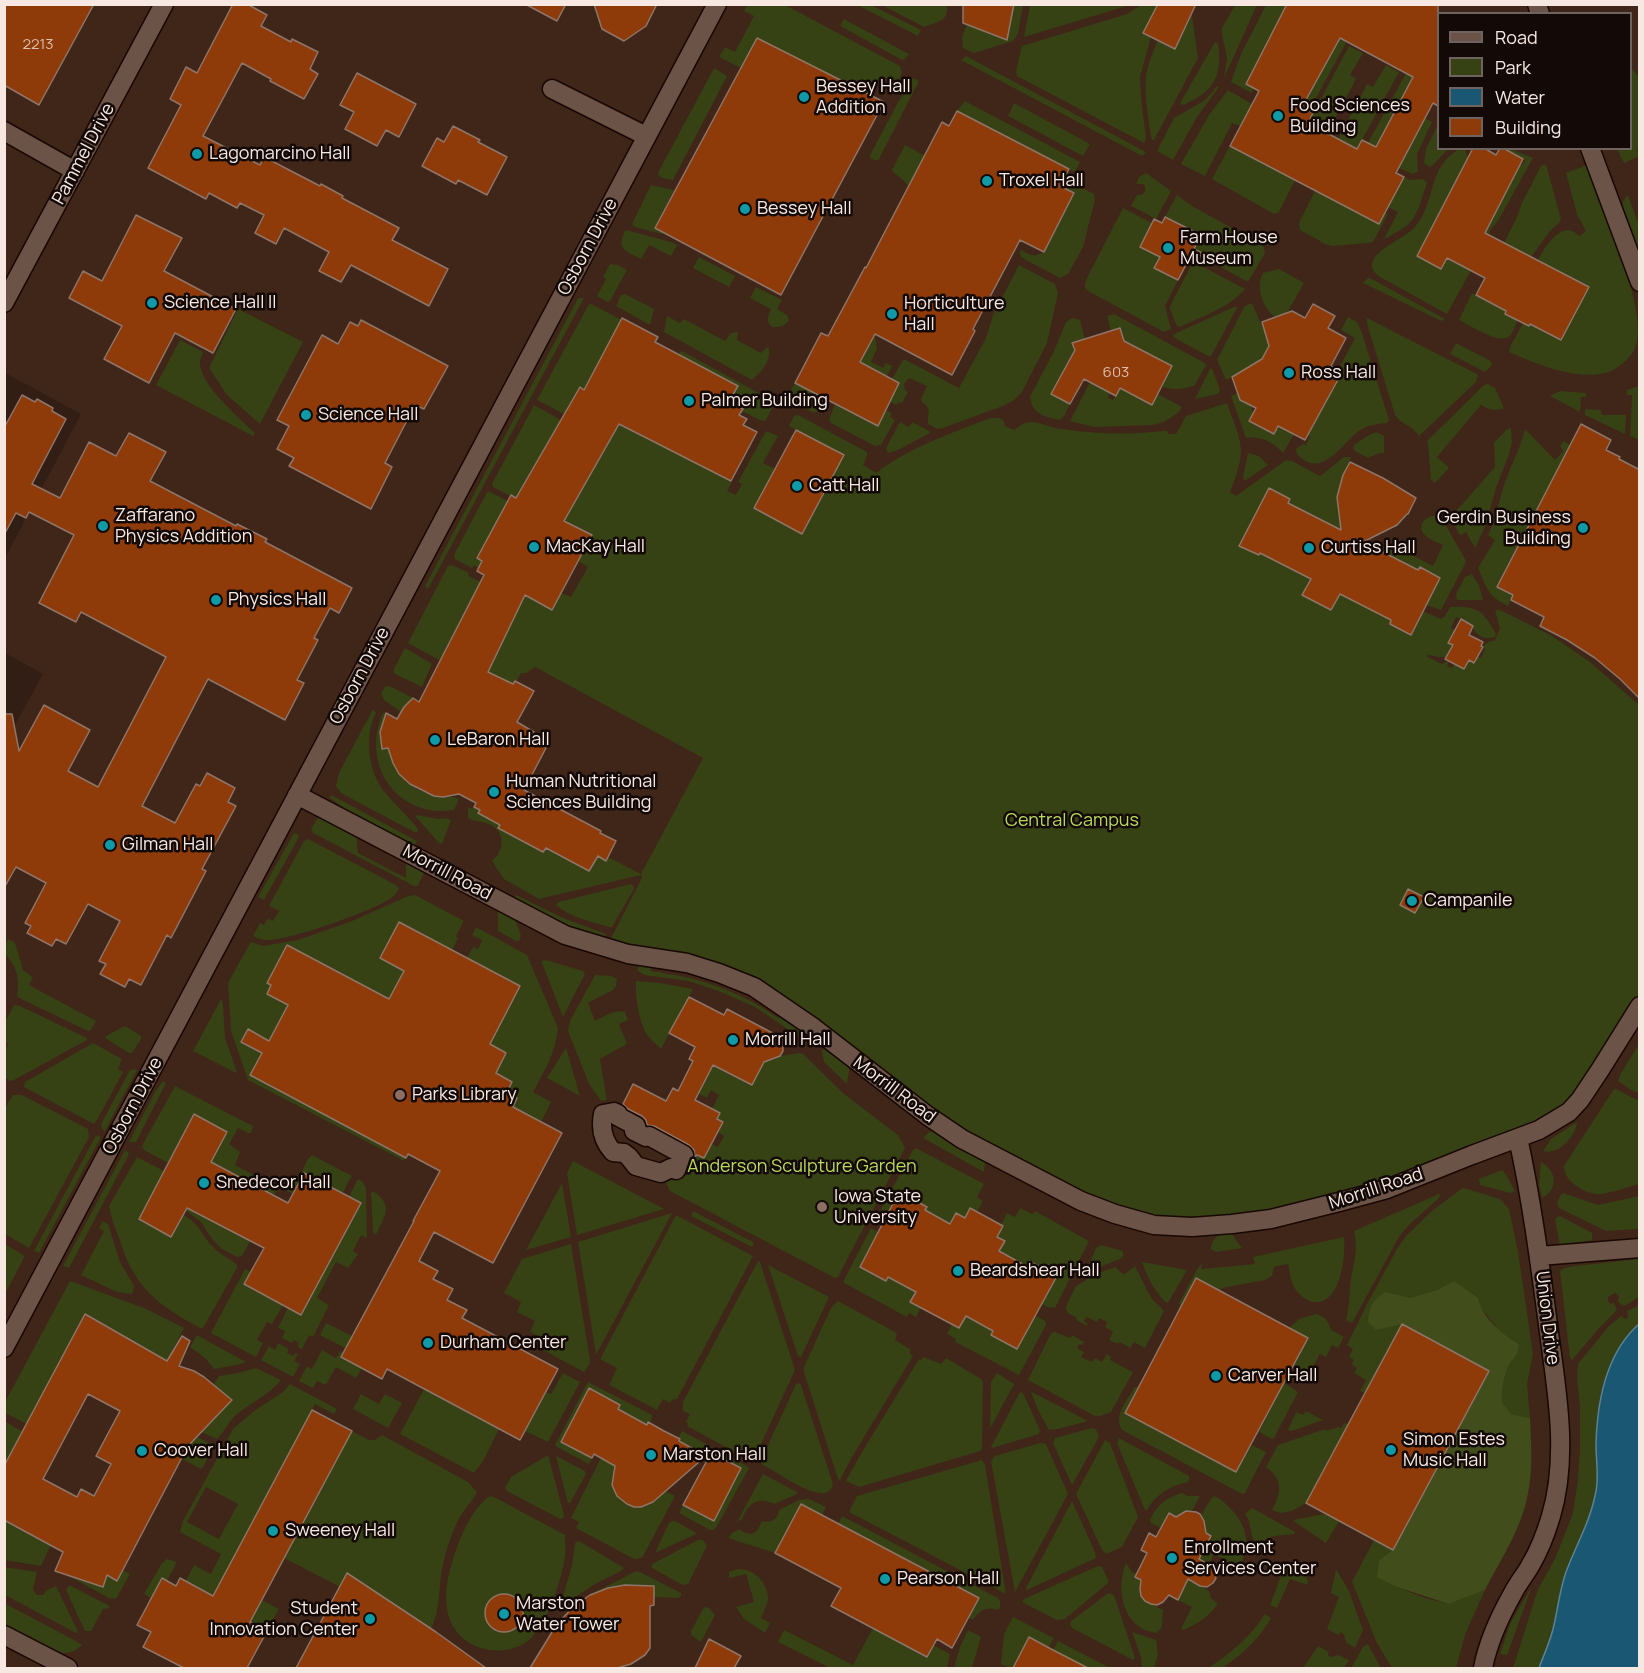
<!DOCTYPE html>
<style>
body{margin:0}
#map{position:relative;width:1644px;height:1673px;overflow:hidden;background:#321e14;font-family:Manrope,sans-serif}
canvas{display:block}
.frame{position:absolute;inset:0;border:6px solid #f7e8e2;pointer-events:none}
.legend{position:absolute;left:1437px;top:12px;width:195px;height:138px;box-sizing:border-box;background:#130a07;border:2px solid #6e635f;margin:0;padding:8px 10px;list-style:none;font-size:18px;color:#f7e8e2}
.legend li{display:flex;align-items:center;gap:12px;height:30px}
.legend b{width:30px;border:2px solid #6e635f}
</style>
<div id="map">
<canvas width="1644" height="1673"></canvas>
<div class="frame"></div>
<ul class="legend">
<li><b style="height:8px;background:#6b5348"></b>Road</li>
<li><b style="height:16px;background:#364114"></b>Park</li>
<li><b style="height:16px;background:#195772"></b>Water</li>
<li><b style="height:16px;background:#8e3b09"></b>Building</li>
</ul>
</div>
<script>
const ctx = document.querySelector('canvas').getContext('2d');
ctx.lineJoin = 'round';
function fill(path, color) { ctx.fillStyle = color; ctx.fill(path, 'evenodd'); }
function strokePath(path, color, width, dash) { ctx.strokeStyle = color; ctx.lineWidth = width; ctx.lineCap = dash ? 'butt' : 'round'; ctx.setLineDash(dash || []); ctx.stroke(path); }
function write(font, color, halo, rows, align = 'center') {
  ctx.font = font + ' Manrope,sans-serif'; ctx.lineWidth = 5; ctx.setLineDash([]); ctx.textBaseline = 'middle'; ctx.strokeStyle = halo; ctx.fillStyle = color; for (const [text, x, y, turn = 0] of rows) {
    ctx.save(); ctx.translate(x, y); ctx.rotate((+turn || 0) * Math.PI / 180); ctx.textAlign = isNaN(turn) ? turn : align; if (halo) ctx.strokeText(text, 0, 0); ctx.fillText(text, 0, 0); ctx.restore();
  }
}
fill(new Path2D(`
 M5,5H1639V1668H5L4,745L43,674L5,653V558L81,414L5,373ZM1438,14H1630V148H1438Z`), '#402519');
fill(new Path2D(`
 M747,5H785L900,66L902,73L897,84L882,76L871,96L757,38L741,68L719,57L725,47L735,52L754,16L744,11Z
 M857,5H871L921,30L918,36Z
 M882,5H947C949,22 938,21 924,27Z
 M1014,5H1023L1018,34L1013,41L974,53L963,48L962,37L967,24L1005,39L1007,38Z
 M1030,5V4L1130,5L1024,37Z
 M1141,5H1158L1144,33L1151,37L1140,77L1141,98L1146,138L1144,143L1017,76L1016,71L1022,46L1127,14Z
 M1235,5H1257L1224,78L1227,58L1221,30Z
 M1266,5H1287L1246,84L1253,88L1252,93L1231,82L1241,54Z
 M1192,15L1198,58L1154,140H1152C1149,125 1144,93 1146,77C1147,65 1153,52 1158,40L1175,48Z
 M844,19L909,54L905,59L902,60L840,26Z
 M1340,38L1347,41L1309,111L1302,107Z
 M1215,42L1218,43C1223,76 1214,92 1183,105L1181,104L1180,103Z
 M1349,46L1363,53L1350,75L1356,79L1327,133L1308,123Z
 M966,56L1146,152L1142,156L961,60Z
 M1386,65L1399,72L1357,149L1338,139L1367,84L1373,87Z
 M1631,67L1639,78L1640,148L1637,149L1639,156L1624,163L1617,149L1630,148Z
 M714,68L727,76L673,180L662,178L658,175L659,171Z
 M1406,73L1413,77L1376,147L1368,143Z
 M913,78L919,81L878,161L870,158V155L910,80Z
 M1217,86L1219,87L1197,117L1173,160L1157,151L1174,118L1202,102L1210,95Z
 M1228,90L1252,104L1240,126L1232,123L1205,176L1181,164L1209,115Z
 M965,101L1080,162L1075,172L957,111Z
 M1014,103L1090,144L1083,156L1008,116Z
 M1425,118L1432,122L1417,154L1418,171L1413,174L1399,168Z
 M1438,124V148L1448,149L1432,166L1429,167L1424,163L1426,149Z
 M905,145L925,156L918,196L901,178L895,174L892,170Z
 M1230,146L1295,180L1279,212L1275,214L1272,213L1212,179Z
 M1459,149H1465L1468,158L1417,256L1441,268L1447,258L1471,270L1447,314L1380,277C1352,257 1406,239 1415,227C1437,201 1426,169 1459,149Z
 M1503,149H1511L1533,158L1498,221L1491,229L1482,247L1479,245L1520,165H1522L1525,160Z
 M1546,164L1561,219L1559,223L1550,231L1531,257L1504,243L1518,215L1521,205L1541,166Z
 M1587,165C1595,188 1604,211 1613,234C1623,262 1644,316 1636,345C1633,356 1624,363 1615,369C1586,385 1536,364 1509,352L1511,345L1523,323L1529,326L1530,324L1538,260C1545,246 1563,218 1579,236L1586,231L1577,214L1566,173Z
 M1146,173L1171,191L1156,219L1131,206L1137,195H1141L1145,192V186L1142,184H1136L1139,177Z
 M1404,177L1410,180L1423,179L1427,182L1426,186C1415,219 1416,223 1384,239L1398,212L1388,207Z
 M1064,178L1094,194L1095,199L1083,247L1068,274L1060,278L1026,260L1021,257L1020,254L1021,249C1029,256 1035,257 1044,252L1074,193L1060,186Z
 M651,185L674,190L655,227L664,233L661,234L635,227L632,224Z
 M1315,191L1379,224L1385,213L1388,214L1373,242L1368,243L1332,246L1325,244L1300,230L1299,223Z
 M1177,195L1192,206L1263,245L1265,253L1248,282L1200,256L1201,253L1194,249L1201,235L1165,217Z
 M1628,195L1639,226V250L1623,206V201Z
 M1123,208L1152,223L1140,247L1160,257L1155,268L1178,280L1165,306L1171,329L1164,332L1088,291L1085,288V283L1089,274Z
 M626,230L671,242L677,245L671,256L649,245L641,259C625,251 615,249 626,230Z
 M699,257L735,276L729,287L693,268Z
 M1196,263L1245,289C1229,308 1203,316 1180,327L1177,326L1170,309V306L1192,264L1195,265Z
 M610,264L618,265L627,270L610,301L607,302L597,296L606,279L603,277Z
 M1019,265L1055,284L1058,293L1047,343L1022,392L1014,400L1003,406L943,428L937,429L928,424C927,413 933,410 922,402L921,399L927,386L909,378L904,384L905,390L908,392L902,403L899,402L896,405L889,401L899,383L892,379L903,360H906L959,388L986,338L993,315Z
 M1279,269L1304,283L1287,313L1275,317C1263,309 1255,286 1263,273Z
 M1368,278H1370L1445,319L1441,321L1363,283Z
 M756,287L782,300L777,309L787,315L789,320C785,327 779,327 772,327C765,321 768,317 771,309L750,298Z
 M1472,293L1506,311L1518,320C1515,326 1513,334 1508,337C1497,344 1470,325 1459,320Z
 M625,294L654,309L650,325L616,306L621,295Z
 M578,298H584L428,589L425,586Z
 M1251,303L1253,305L1261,324L1262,322L1269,346L1262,359L1226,380L1217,360L1244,307Z
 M589,304H591L620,319L622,318L596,367L600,398L580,388L564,414L537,400Z
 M1236,306L1237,308L1211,356H1208L1173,337L1174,334Z
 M238,309L303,342L260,424L227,395L209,368Z
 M1114,314L1205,363L1206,365L1195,385C1184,390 1173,390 1162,387L1172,366L1124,341L1111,331L1107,316Z
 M667,316L680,323L684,319L725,341L731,333L738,332L737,340L761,353L767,347L769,348C771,362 762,371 752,380L664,332Z
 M1348,317L1357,322L1362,333L1389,420L1387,423C1376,424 1368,425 1359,431C1343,442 1326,474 1304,460C1299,456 1296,455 1296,449L1303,444L1306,445L1310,437L1308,435L1340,376L1338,370L1355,338L1341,330Z
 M1072,318L1080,320L1085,339L1072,343L1075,350L1051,394L1070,404L1064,416L1060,420C1045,417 1032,414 1030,397L1054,351L1066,322Z
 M1367,318L1477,374L1478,376L1476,382L1419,436L1413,429L1400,421L1395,415L1367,324Z
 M875,335L877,349L871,362L883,368L886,363L892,366L887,376L860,362Z
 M180,340L203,352C203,353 200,360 200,361C198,383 240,419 255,433L253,436L156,385Z
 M1456,343L1491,361L1492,365L1485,372L1450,354Z
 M682,351L775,402L766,420L762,421L742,411V409L733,403L736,398L732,396L738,386L677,354Z
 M1212,368L1220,390L1218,394L1195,399L1210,369Z
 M1090,382L1110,393L1108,398L1113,400L1120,388L1152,405L1158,394L1182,407L1179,412L1164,422L1153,425L1094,427L1070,421Z
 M795,383L826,399L821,410L814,413L790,400L789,394Z
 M1488,384L1495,388L1504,408C1495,411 1489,410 1481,405L1437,457L1449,468L1435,483L1431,480L1428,444L1427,441L1484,385Z
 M1639,386H1640L1639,440L1630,436L1632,395H1627V390Z
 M1560,391L1586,393V397H1581L1580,412L1550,396Z
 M1238,393L1240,400L1251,405L1253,413L1249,422L1273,434L1278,426L1297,429L1283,453C1273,442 1261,436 1246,438L1231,396Z
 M1227,403C1232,418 1240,434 1241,450C1241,464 1235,479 1230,492L1236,496L1286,460L1292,461L1320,476L1344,457H1351L1342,477L1344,478C1332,502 1339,508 1348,531L1340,527L1339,529L1288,503L1290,498L1269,488L1240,546L1258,555L1260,553L1310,579L1302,595L1339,594L1391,620L1390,624L1411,635L1423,611L1441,619L1445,616L1450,607C1477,606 1483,610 1496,634L1495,637C1485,640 1479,637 1472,628L1473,626L1456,617L1451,628L1455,630L1448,643L1453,645L1447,657H1438L1429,655L1426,656L1442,664L1448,661H1449L1447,666L1452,668L1454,664L1464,669L1469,660L1474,663L1478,657L1481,658L1485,649L1484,647L1486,643L1495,640L1500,629L1495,610H1500L1552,636L1590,662L1639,705V1006L1569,1112L1339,1202L1154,1225L1005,1162L754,987L610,940L642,878L641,875L539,899L504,879L492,861C504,851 506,833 491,825C483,821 475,822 468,818V807L472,809L474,807L480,810L478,813L500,825L498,828L543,852L546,848L589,871L598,856L605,860L608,857L641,874L703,758L535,667L526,673H521L516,682L515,681L513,684L488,672L525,595L552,610L561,593L571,597L588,567L578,561L592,535L564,521L625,412L636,433L732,482L727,491L736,495L742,484L738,482L766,431L778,436L763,463L775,469L755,508L802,534L844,455L789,426L794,416L798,415L867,452V456L863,465L876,473C910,447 951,433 991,418H999L1003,420L1005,426L1014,430C1019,426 1023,423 1030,422C1041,422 1051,428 1062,429C1096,434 1129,435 1163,431H1167L1169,434H1176L1186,416Z
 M835,404L878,426L886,410L892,413L890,417L895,420L881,445L875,446L831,423L829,420Z
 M534,405L561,420L516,497L511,495L510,496L493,487L492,484Z
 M1585,409L1601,410L1602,415H1626L1625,434L1585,415Z
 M900,422L909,427L912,422L929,431L930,433L898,450L888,453L886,448Z
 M1511,428L1512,443L1508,457L1496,488L1485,527L1475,548L1466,532L1460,535L1450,518L1495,467L1494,443L1507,429Z
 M1525,429L1555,460L1563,451L1560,446L1562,443L1564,441L1570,445L1497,586L1513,595L1508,606C1487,595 1488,590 1478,568L1495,540L1488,535C1497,517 1499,497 1507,477C1513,461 1521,446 1525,429Z
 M1376,432L1384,436V453H1379L1368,458L1355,451L1353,448L1354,445L1369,435Z
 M1248,453L1259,456L1268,465L1246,480H1244L1243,476Z
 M487,492H490L508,501L477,558L482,561L479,568L474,565L472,568L455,559L454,555Z
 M1437,515L1445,524L1465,559L1466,562L1441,610L1426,605L1440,578L1420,568L1418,570L1379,551L1384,547L1395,546L1433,566L1443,545C1434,541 1415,534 1423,522C1427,517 1431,516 1437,515Z
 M452,565L469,573L468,576L481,582L441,661L408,643L448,566Z
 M1472,574L1479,586L1483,600H1457L1456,594L1465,577Z
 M405,648L432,664L422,687L395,674L393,671Z
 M386,686L392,687L413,698L401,712L384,700L381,693Z
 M373,709L376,713C364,735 368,770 383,790C393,802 405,814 415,825L418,830L417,832H414L341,793L336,786L339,773Z
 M383,713H386L380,732C395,761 395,784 432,795C442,798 449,794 459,799L454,810C397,819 360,764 383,713Z
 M331,795L417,841L414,846L344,808L329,797Z
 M416,815L439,819L446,818L451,820L442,844L439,843L416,817Z
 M319,816L356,833L358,853L406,878V859L425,870L418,886H414L313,833L311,829Z
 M294,833L298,834L299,837L264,900L258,897Z
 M308,839L396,885L399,888C397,893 394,896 390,899C369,912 289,941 266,940C262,940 257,938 253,936L260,923L264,925L268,918L273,921L279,911L269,906L304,841Z
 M631,884L633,886L634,889L612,927H609C592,922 569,917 556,905L558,902Z
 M415,895L464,921L456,936L458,938L452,950L399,922L380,958L404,971L389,999L267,983L271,985L267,993L288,1005L269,1041L248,1029L241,1041L262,1053L250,1074L406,1158L404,1161L248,1080L231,1031L228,983L250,943L252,942L263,946L298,940L352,921L408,896Z
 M516,895L563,918L606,934V939C573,930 544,914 514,898Z
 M498,908L514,916L521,936L519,941H516L498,931Z
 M476,927L527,955L558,1028C556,1052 544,1072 533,1092L551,1102L541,1122L513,1107L507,1092L512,1082L496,1073L506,1053L487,1043L500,1025L520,986L467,958L473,947L478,949L482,940L472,935Z
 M8,939L14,942L16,946L23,970L33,977L29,985L96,1021L90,1031H88L17,997C20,979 17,966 5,954V946Z
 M546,960L583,971L585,974L563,1017L542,963V961Z
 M643,963L652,964L651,971C700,978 738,990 778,1018L783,1012L804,1028L798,1036L755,1007L721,992L689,981L644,975L637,970L640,965Z
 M595,975L611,976L617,979L616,986L613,990L588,1003L595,1021C604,1017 615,1009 625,1012L628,1020L619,1024L627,1044L600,1059L607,1100L601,1101L589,1084L568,1031L570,1021Z
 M636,981L660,983L693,989L661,1049C656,1044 651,1040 647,1035C639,1022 635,996 636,981Z
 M221,999L222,1000L223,1005L225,1038L237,1072L236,1073L193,1051Z
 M14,1005L20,1006L87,1038V1040L14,1080L10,1081L5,1078V1051L8,1044L5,1041V1022Z
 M125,1026L141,1036V1039L132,1053H129L105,1038L106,1036Z
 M93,1043L122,1059L118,1069L123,1072L97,1120L94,1124L24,1087L25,1082Z
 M1639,1044V1093L1631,1090L1618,1081L1620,1075Z
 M825,1045L850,1063L847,1084L824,1062L822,1052Z
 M566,1048L580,1096L547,1078Z
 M799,1053L803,1054L844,1094L898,1135L905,1148L838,1277L835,1278L670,1191L661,1173L671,1168L686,1176L697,1155L704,1158L712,1144L718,1147L724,1136L718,1132L723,1122L717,1119L720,1113L712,1109L719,1095L711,1090L707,1098L688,1088L705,1081L713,1065L752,1085L765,1059L772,1060L780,1056Z
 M134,1069L137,1070L105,1131L102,1129L101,1124L130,1070Z
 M163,1081L166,1083L136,1142H129L155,1092Z
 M175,1086L253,1126L251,1133H248L238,1128L229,1144L240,1152L235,1165L278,1188L274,1195L211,1162L227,1132L194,1114L168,1163L144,1150L142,1147L143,1144Z
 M1614,1089H1616L1639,1101V1184C1627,1187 1615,1192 1602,1194C1588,1196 1563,1182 1564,1166Z
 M13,1095H22L88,1129L89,1137L29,1248L5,1234V1108Z
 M1577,1122C1576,1136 1558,1156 1543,1151L1551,1139Z
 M936,1130L981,1157L985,1162L984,1172L923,1138L929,1132Z
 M98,1135L101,1137L39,1253L34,1251L95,1137Z
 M916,1148L984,1184L977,1197L983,1201L977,1212L970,1208L965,1218L956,1213L950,1224L925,1210L926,1206L900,1192L884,1221L877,1217L913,1150Z
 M125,1150L129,1153L128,1156L69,1268L63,1266Z
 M312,1155L352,1176L342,1194L304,1173L293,1194L285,1190L292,1178L301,1173L308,1159Z
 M137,1157L164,1171L139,1219L171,1236L183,1215C200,1223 201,1235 213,1247C220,1255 230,1258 237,1265V1268L203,1328H200C156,1304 134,1287 119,1238C115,1228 111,1217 109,1206Z
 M573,1161L664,1209L577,1235L567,1173Z
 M1541,1162C1557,1171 1559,1189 1542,1198L1539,1185Z
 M1502,1170L1507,1176L1515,1191L1510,1193L1480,1185L1479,1179Z
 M358,1179L362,1181L366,1188L367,1238L361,1235L353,1251L358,1254L348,1268L336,1262L317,1298L329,1305L313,1337L309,1335L302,1349L298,1347L299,1343L294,1340L292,1343L282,1338L285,1331L278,1328L288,1308L301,1314L361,1204L349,1197Z
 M562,1183L571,1237L526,1250Z
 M1464,1188L1500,1199L1509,1209L1518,1251L1533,1354L1527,1384L1530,1418L1511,1414L1502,1403C1502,1392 1503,1379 1507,1369C1513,1356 1517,1361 1519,1344L1507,1337L1499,1330L1480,1307L1440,1289L1410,1298L1395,1325L1402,1324L1365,1393L1360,1391L1366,1380L1354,1373L1357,1368L1351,1364L1354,1360L1349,1357L1353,1349L1347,1345L1367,1304L1397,1249L1406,1236L1432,1211L1461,1189Z
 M373,1191C394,1205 385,1216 376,1235L373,1233L371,1193Z
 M1563,1193L1598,1205L1639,1196V1227L1637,1229L1606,1231L1559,1208L1557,1203L1560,1196Z
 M1439,1194L1440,1195L1439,1198L1410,1224L1400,1235L1352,1323L1346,1320C1349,1309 1349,1299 1350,1287C1352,1266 1359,1254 1354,1231Z
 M187,1208L250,1241L242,1256L237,1257L222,1249L212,1239L201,1222L185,1210Z
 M1020,1208L1032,1214L1035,1211L1089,1241L1055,1308L1047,1307L1041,1304L1029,1261L1026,1266L999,1251L1005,1241L997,1237L1003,1226L1001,1225L1007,1213L1015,1217Z
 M693,1211L753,1242L754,1244L752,1247L691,1216Z
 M672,1213L596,1355L578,1242Z
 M676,1215L753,1256L677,1399L672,1400L670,1403L663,1399L657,1410L609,1385L617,1368L600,1359Z
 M1560,1216L1592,1233V1240L1560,1245L1555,1220L1557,1217Z
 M103,1221L108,1224L120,1262L134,1286L133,1292L131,1294L117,1292L81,1275L104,1231L99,1228Z
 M871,1228L878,1232L860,1267L885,1280L888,1277L916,1292L910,1302L921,1307L916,1317L909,1313L907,1317L844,1283V1280Z
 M1231,1233L1242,1248L1216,1252L1211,1249C1211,1243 1215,1238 1219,1234Z
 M1344,1237C1346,1256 1341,1307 1312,1302C1305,1300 1297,1293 1294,1287C1290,1280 1290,1271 1288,1264L1274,1267L1272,1276L1265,1280L1222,1288L1220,1291L1181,1307L1179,1303L1197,1269L1203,1263L1201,1269L1255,1264L1253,1257Z
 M5,1244L25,1256L5,1294Z
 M571,1244L590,1360L589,1365L584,1372L543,1350L547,1341L530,1332L535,1321L517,1312L521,1302L504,1293L522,1259Z
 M1101,1245L1123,1251V1256L1122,1258L1088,1272L1086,1271L1096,1248Z
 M1639,1259V1297L1624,1306L1621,1305L1618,1301L1619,1297L1617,1294L1615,1293L1608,1297V1300L1610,1304L1614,1303L1617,1310L1600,1327L1572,1360L1570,1358L1560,1271L1565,1268L1575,1266Z
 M758,1261L760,1262L795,1370L756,1455L753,1457H744L687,1426L688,1424L686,1422L690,1414L683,1411V1402Z
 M1142,1262L1187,1270L1168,1303L1165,1302C1154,1290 1147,1277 1142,1262Z
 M768,1265L829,1297L801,1357L798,1356Z
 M1135,1266L1147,1290L1152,1299L1164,1311L1145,1348L1134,1342L1130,1348L1120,1342L1118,1344L1109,1340L1113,1332L1105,1327L1107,1322L1099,1318L1097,1322L1087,1317L1084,1321L1088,1324L1087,1326L1076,1320L1077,1318L1068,1313L1066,1309L1067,1304L1076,1286L1096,1274L1115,1267L1122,1273L1125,1274Z
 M245,1269L251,1272L283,1305L272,1324L267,1322L257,1340L263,1343L256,1357L211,1333Z
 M70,1281L144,1308L184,1328L167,1361L85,1315L27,1424L5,1413L4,1404Z
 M838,1301L897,1333L895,1340L910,1349V1354L913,1356L852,1457L840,1480L838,1479L804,1372V1367L831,1308Z
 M1639,1305V1324C1610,1350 1598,1393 1596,1431C1596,1451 1600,1472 1596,1491C1591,1520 1576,1545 1566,1572C1560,1589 1558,1607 1554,1625C1551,1640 1544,1654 1539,1668H1513L1538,1589L1555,1559L1573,1513L1578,1479L1580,1449V1407L1577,1379L1578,1364L1609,1326L1621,1316L1625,1319L1628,1317L1627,1311Z
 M1316,1314C1326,1317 1328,1321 1331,1330L1344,1337L1338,1348L1332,1345L1326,1357L1320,1354L1309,1374L1293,1366L1308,1338L1289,1328L1299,1319Z
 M1035,1315L1045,1321L1046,1325L1019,1375L955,1342L956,1339L947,1334L952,1324L960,1328L966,1316L993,1331L991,1335L1017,1349Z
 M326,1323L352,1336L345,1348L320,1335Z
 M1055,1332L1070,1338L1072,1335L1084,1342L1082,1345L1079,1344L1077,1348L1084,1352L1081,1357L1092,1362L1095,1358L1102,1362L1107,1354L1111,1357L1110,1360L1133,1372L1111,1412L1100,1416H1095L1028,1380L1051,1333Z
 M197,1335L246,1362H247L236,1365L214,1369L205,1358L190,1347Z
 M278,1343L289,1349L287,1353L293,1356L295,1353L298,1354L294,1361L300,1364L293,1377L261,1360L269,1346L275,1350Z
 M322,1350L336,1358L340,1351L343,1352L341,1357L362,1368L356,1378L336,1367L326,1385L317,1381L313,1388L299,1381L307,1366L312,1369Z
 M924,1357L941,1364L946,1358L981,1379L983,1382L982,1450L977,1452L859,1487L846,1481L859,1457L919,1359L921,1360Z
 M256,1368L281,1380C269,1395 250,1403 235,1416C228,1423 224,1432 217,1439L201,1432L232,1400L214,1384L219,1376L238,1373Z
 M563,1373L580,1382L548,1442L525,1431L546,1392L551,1394Z
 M997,1373L1014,1384L990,1429L991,1382Z
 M588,1382L652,1415V1418L650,1423H648L647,1425L618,1409L620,1405L589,1388L561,1442L592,1458L589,1464L557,1447L555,1445Z
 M799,1383L801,1385L832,1481L833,1486C830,1491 827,1494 821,1493C803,1492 779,1473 763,1465L761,1462L764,1454L796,1384Z
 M1284,1383L1298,1392L1274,1438L1272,1439L1259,1432Z
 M290,1384L337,1409L334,1414L315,1404L213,1596L186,1581L194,1565L211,1574L221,1554L180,1532L183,1521L233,1429L254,1411L283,1392ZM206,1487L238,1504L219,1539L187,1522Z
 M1139,1386L1125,1413L1236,1472L1252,1445L1266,1452L1245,1493L1242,1494L1122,1430C1113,1416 1127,1400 1134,1388Z
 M424,1389L499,1429L483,1461L474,1473L400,1434Z
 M1020,1392L1023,1393L1040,1430L1039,1434L992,1448L991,1447Z
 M1031,1392H1032L1088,1421L1058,1429L1049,1430L1038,1410Z
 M361,1394L379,1404L385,1394L402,1403L388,1428L353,1409Z
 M1306,1411L1323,1420L1292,1431L1288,1430L1296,1412L1303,1415Z
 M4,1421L23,1432L4,1466Z
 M1344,1423L1348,1424L1306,1503L1292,1511L1280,1513L1272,1510C1281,1493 1284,1480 1266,1467L1278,1445L1325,1429L1326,1431L1338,1427L1341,1428Z
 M1092,1428L1096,1429L1099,1437L1072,1485L1053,1443L1055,1438Z
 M352,1431L369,1440H375L382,1435L468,1482L475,1490L477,1493C473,1500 467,1506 463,1512C453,1527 447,1547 443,1565C438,1586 441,1609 431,1629L348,1573L340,1587L284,1558Z
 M682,1431L745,1465L749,1468L716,1528L713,1530H710L679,1513L683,1505L714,1521L740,1469L711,1453L708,1457L679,1441L680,1439L678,1438Z
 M197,1437L213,1445L214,1447L203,1467L201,1469L182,1459L188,1446Z
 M1119,1438L1189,1476V1479L1188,1482C1170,1486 1156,1494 1147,1510H1145L1117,1443Z
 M1105,1440L1110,1443L1138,1517L1122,1547L1106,1554L1102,1550L1076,1494Z
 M1040,1443L1046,1444L1068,1494L1015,1592L991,1461L995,1456Z
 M548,1455L564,1515L563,1518L560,1519L507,1491L505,1488L511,1477Z
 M556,1456L585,1471L586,1474L570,1503H568Z
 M601,1458L617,1466C598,1499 647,1525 663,1490L675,1496L642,1558L634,1559L576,1528L579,1522L571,1518Z
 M982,1460L985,1465L1006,1594L849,1512L857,1496Z
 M763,1474L797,1492V1494L774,1504C758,1496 748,1504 742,1519L737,1522Z
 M1182,1493L1187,1496H1200L1192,1511L1182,1512L1177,1517L1169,1513L1161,1528L1151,1523L1150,1520C1156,1506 1166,1497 1182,1493Z
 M490,1496L494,1497L565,1535C565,1542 566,1550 565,1557C561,1581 546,1630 525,1643C499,1659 459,1649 449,1617C442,1596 449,1570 456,1550C462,1533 474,1506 490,1496Z
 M1213,1496C1220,1498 1224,1502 1229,1507C1248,1525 1251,1545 1239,1568L1214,1554L1209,1564L1199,1559L1211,1536L1203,1531L1205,1525L1201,1515Z
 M809,1499L826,1507L822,1515L801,1504L775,1553L728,1538L732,1533L740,1529L743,1532L751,1534L757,1531L762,1521C770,1523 778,1520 779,1510L799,1500Z
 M1072,1501L1095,1552L1096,1558L1027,1590L1026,1588Z
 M1252,1508L1295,1532V1534L1274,1536L1259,1542L1255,1541C1249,1534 1252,1523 1245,1514Z
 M1324,1514L1339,1521L1326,1543L1293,1521L1298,1519Z
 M842,1516L998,1598L1000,1601V1607L997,1610C986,1606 979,1611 973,1620L968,1617L979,1598L838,1524Z
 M4,1520L51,1545L41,1566L5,1560Z
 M672,1521H675L695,1532L696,1534L655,1553L669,1523Z
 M698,1540H703L707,1546L688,1584L684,1585L679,1583L652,1568V1564Z
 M1374,1540L1393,1550L1379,1560L1397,1587L1425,1598L1449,1604L1485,1590L1466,1632L1456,1668H1392L1377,1643L1352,1582Z
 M579,1541L624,1568L621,1571L595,1584L566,1603H564L562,1600L572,1565L575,1543Z
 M167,1559L177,1562L167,1581L162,1578L151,1598L144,1594L162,1563Z
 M1126,1563L1132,1572L1137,1574L1135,1577L1142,1581L1145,1601L1163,1610L1162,1627L1156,1633C1123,1629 1115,1590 1126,1563Z
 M1283,1563C1297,1565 1308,1569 1308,1585L1290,1579L1277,1608L1270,1605L1281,1576L1267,1571Z
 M1098,1566L1102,1567L1108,1580V1583L1065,1619L1057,1620L1022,1602L1024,1599Z
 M4,1567L37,1572L33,1590L37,1595H43L47,1590L56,1586L78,1632L76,1633L5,1595Z
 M738,1569C754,1568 769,1584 768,1600C767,1606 763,1612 761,1618L770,1623L765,1633L744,1619L736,1607L754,1602L746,1574L729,1578V1572Z
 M1336,1569L1349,1591L1363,1630L1355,1648L1346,1642L1344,1635L1341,1632L1338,1635L1327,1629L1339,1597L1331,1593Z
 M123,1570L130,1574L116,1599L109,1598L63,1573L103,1587L107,1575L117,1580Z
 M636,1571L640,1572L677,1591L681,1593V1596L678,1598L654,1597V1586L625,1585L590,1595Z
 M1188,1579L1209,1591L1211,1598L1218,1604C1208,1617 1198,1624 1183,1630L1181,1629L1192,1607L1178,1600Z
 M69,1586H71L108,1605L110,1608L103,1609L91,1631H85L66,1590Z
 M1532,1586L1507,1655L1500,1654L1510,1624Z
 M1110,1593L1114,1595L1135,1658L1133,1660L1072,1628L1070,1624L1071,1621L1107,1594Z
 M262,1600L279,1609L267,1631L250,1622Z
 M4,1603L76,1641L82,1645C76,1651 71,1653 62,1653L5,1624Z
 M704,1607L709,1608L715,1615L701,1642L691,1635V1631Z
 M1265,1614L1271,1618C1260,1638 1245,1652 1225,1666L1227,1668H1208C1231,1653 1250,1637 1265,1614Z
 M1013,1617L1054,1638L1049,1647L1029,1637L1013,1668H1010L1001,1664L1004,1634Z
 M873,1628L927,1656L933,1645L950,1654L947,1668H830L778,1642L784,1630L853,1665Z
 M968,1630L981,1637L972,1668H954L960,1647Z
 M1132,1632L1156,1640L1158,1655L1154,1668H1142L1141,1657Z
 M1058,1641L1110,1668H1088L1053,1650Z
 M1368,1644L1381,1668H1351L1363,1647Z
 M1318,1646L1329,1652L1328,1656L1331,1657L1338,1655L1349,1660L1344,1668H1303Z`), '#364114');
fill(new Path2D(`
 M1454,1281L1478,1298C1482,1318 1502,1334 1519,1344C1517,1361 1513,1356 1507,1369C1503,1379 1502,1392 1502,1402L1511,1414L1530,1418C1531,1443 1533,1468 1528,1493C1522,1528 1501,1559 1485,1590L1449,1604L1397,1587L1377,1577L1379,1560L1393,1550L1489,1371L1402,1324L1376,1330L1368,1322C1369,1308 1372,1300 1385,1292L1410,1298L1440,1289Z`), '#414e1c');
const water = new Path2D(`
 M1639,1324V1668H1539C1544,1654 1551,1640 1554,1625C1558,1607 1560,1589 1566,1572C1576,1545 1591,1520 1596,1491C1599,1477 1596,1460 1596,1445C1597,1402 1605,1354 1639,1324Z`);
fill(water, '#195772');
strokePath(water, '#5c8294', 1.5);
const building = new Path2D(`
 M4,4H94L39,105L4,85Z
 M233,4H247L267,15L261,26L291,42L292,39L318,52L310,69L318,74L304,99L270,81L271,79L242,63L203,136L260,165L264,157L320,186L321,184L343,196L342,198L399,228L392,240L448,269L429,306L351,265L341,282L319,271L329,252L284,228L276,244L255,233L264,215L240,203L237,208L209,193L206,199L148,168L181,105L170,99L186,67L197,73Z
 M525,4H566L557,21Z
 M594,4H657L646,26L624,41L602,29Z
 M963,4H1014L1007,40L963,23Z
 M1158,4H1196L1175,49L1143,33Z
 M1287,4H1438V106L1433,103L1396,173L1404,177L1379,224L1230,146L1259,91L1246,84ZM1340,38L1413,77L1376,147L1362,140L1357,149L1308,123L1313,113L1302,107Z
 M757,38L884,102L781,295L655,228Z
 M357,73L416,104L399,137L386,130L377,146L345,129L354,112L340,105Z
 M957,111L1069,169L1060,186L1074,193L1044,252L1020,240L973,329L975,331L952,375L875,334L860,362L899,383L878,426L795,383L821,333L828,336L865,267L866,268L942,122L949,126Z
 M453,126L480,140L478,142L507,157L487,195L458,180L456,184L422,166L437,138L444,142Z
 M1473,148H1484L1496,155L1500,148H1503L1523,159L1485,233L1589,287L1561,340L1530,324L1529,326L1505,314L1506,311L1476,295L1485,278L1447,258L1441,269L1417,256Z
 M136,215L182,238L164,271L236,309L213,353L175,333L149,383L104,359L122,326L69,298L83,271L102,281Z
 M1165,217L1201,235L1194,249L1202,253L1195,265L1188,261L1178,280L1154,268L1160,257L1140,247L1154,219L1162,223Z
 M1313,304L1335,316L1328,328L1346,338L1331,366L1338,370L1340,376L1305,440L1278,426L1274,434L1249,421L1256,408L1240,400L1232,377L1262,359L1269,346L1262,322L1292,311L1305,318Z
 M622,318L658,337L655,342L738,386L732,396L736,398L733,404L743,409L739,415L747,419L743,425L757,432L731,481L619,424L564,521L592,535L552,610L525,595L488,672L513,684L515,681L534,691L517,722L534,732L530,739L546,748L524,790L601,831L600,833L616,841L606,861L598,856L589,871L546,848L543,852L498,828L500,825L478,813L480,810L474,807L476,803L459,794L443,797L434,796L410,784L399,774L393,763L388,748L382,749L380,732L386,713L397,719L404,707L413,698L419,702L484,575L477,571L482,561L477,558L511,495L516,498L580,387L584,390Z
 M361,320L448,366L424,409L415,405L385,463L392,467L371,509L289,466L294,458L277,449L289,426L277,420L322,335L338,344L350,322L358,326Z
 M1120,328L1124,341L1172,366L1152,405L1120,388L1116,396L1084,379L1070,404L1051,394L1075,350L1072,343Z
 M22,395L35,402L37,399L53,408L52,411L66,419L32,484L60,498L89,442L116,456L129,433L166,452L150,481L236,526L237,524L267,539L265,542L352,588L339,613L330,608L314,638L318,640L297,680L304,683L285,720L208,679L182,729L142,806L175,823L196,784L200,786L207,773L235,788L228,802L236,806L202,869L206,871L171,938L167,935L141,985L129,979L125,987L100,974L106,964L99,961L120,921L88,904L66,944L56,939L52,946L27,933L31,926L25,923L46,883L16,867L4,888V714H12L19,751L44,705L90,730L68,771L98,787L166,657L81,612L76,622L39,603L74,535L29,512L26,518L16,513L4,535V428Z
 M1581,424L1611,440L1606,450L1620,457L1619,459L1640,470V699L1620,679L1595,658L1567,640L1540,626L1544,617L1511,600L1513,595L1497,587Z
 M796,430L844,455L802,534L754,508Z
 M1350,462L1383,478L1416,498L1408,514H1407L1397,525L1363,542L1418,570L1420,567L1440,578L1411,635L1390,624L1391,620L1340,594L1331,610L1302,595L1311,579L1260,553L1259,555L1239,546L1269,488L1290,499L1288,503L1341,530L1337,497L1343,475Z
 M1461,619L1473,626L1469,635L1483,642L1481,646L1483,647L1474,663L1469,660L1464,669L1445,659L1453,645L1448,643Z
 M1408,889L1424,897L1415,913L1400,905Z
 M399,922L520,986L490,1044L506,1053L496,1073L512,1082L507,1092L517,1098L513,1107L562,1133L493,1263L434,1232L419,1261L438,1271L433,1279L453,1289L447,1300L467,1310L462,1318L558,1369L520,1440L387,1369L382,1379L341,1357L414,1221H413L440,1171L408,1154L406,1158L250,1075L262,1053L241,1042L248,1029L269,1041L288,1005L267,994L271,985L267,983L287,945L389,999L404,971L380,958Z
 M689,997L724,1015L727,1009L782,1038L783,1041V1051L780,1056L764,1062L752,1085L713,1065L695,1100L720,1113L717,1119L723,1122L704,1158L697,1155L695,1157L694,1150L689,1145L654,1126L647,1125L646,1120L642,1116L628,1109L623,1104L633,1084L666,1101L673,1088L678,1091L693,1061L689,1059L695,1047L669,1033Z
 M194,1114L227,1132L211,1162L288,1203L304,1173L361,1203L301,1315L244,1284L264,1248L187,1208L171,1237L139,1219Z
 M899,1192L927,1207L925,1210L950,1224L956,1213L965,1218L970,1208L1003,1226L997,1237L1005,1241L999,1251L1026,1266L1029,1261L1057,1276L1017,1349L991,1335L993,1331L966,1316L959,1328L910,1302L916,1292L888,1277L886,1281L860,1267Z
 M1196,1278L1308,1338L1236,1472L1125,1413Z
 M85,1314L167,1361L182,1336L190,1341L179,1366L194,1371L204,1377L232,1400L188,1446L117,1581L107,1575L103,1587L55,1571L63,1552L4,1520V1466ZM88,1394L120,1411L96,1456L111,1464L94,1496L81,1489L77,1497L43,1479Z
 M1402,1324L1489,1371L1393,1550L1306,1503Z
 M589,1388L620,1405L618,1409L647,1425L648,1422L664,1431L680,1439L679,1441L706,1456L653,1502L641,1507H634L627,1504L617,1496L612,1485L615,1466L594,1454L592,1458L561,1442Z
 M312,1410L352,1431L250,1622L267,1631L247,1668H184L143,1647L151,1632L137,1625L162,1578L176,1586L180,1578L213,1596Z
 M711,1453L741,1468L714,1521L683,1505Z
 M801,1504L979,1598L952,1648L937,1639L927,1657L831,1606L841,1588L775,1553Z
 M1186,1511L1196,1512L1200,1514L1204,1521L1206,1533L1211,1536L1199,1559L1214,1568L1216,1578L1213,1583L1207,1587L1200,1586L1188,1579L1178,1600L1169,1595L1163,1602L1157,1605L1151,1604L1145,1601L1141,1596L1140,1589L1141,1580L1135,1577L1147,1553L1141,1550L1149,1533L1156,1537L1169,1513L1176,1517Z
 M347,1573L436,1632L486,1668H296Z
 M625,1585L654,1586V1605L650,1606V1648L645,1655L631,1664L617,1668H530L557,1624L574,1606L590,1595L608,1588Z
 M485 1613a19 19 0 1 1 38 0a19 19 0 1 1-38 0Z
 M1029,1637L1053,1650L1088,1668H1013Z
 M709,1639L741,1656L734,1668H695Z`);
fill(building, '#8e3b09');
strokePath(building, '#8e7569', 1.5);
const minor = new Path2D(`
 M1537,4L1540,14
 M552,89L646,136
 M4,131L75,171
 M1590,148L1640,282
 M4,303L164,4
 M297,795L565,935L628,954L687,963L719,973L754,987L814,1028L928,1116L962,1139L1081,1201L1115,1214L1154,1225L1192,1227L1232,1224L1271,1219L1339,1202L1387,1189L1472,1155L1539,1130L1569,1112L1580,1100L1600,1070L1640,1006
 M614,1112L618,1114L617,1116L636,1126L634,1131L646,1137L649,1136L684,1155L676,1170L671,1168L661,1173L636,1166L629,1157L624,1153L613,1152C603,1141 600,1129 603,1114Z
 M1539,1256L1640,1248
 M4,1348L717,4
 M4,1635L68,1668
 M1483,1668C1488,1642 1500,1616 1513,1593C1518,1583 1525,1575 1530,1566C1539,1551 1546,1533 1551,1516C1570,1452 1555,1382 1547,1317C1539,1257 1531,1197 1518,1138`);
strokePath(minor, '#190702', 21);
strokePath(minor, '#6b5348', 18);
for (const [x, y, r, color] of [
 [804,97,6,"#0f9aa8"],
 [1278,116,6,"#0f9aa8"],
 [197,154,6,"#0f9aa8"],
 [987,181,6,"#0f9aa8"],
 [745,209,6,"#0f9aa8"],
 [1168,248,6,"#0f9aa8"],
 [152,303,6,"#0f9aa8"],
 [892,314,6,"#0f9aa8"],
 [1289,373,6,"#0f9aa8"],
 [689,401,6,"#0f9aa8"],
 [306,415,6,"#0f9aa8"],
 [797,486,6,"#0f9aa8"],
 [103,526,6,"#0f9aa8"],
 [1583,528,6,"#0f9aa8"],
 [534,547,6,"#0f9aa8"],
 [1309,548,6,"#0f9aa8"],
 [216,600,6,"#0f9aa8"],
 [435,740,6,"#0f9aa8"],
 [494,792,6,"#0f9aa8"],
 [110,845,6,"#0f9aa8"],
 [1412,901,6,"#0f9aa8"],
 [733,1040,6,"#0f9aa8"],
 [400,1095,6,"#8d6e63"],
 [204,1183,6,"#0f9aa8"],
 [822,1207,6,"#8d6e63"],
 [958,1271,6,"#0f9aa8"],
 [428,1343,6,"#0f9aa8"],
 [1216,1376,6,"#0f9aa8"],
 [1391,1450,6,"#0f9aa8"],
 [142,1451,6,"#0f9aa8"],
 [651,1455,6,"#0f9aa8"],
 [273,1531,6,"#0f9aa8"],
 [1172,1558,6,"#0f9aa8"],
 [885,1579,6,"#0f9aa8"],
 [504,1614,6,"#0f9aa8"],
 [370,1619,6,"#0f9aa8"]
]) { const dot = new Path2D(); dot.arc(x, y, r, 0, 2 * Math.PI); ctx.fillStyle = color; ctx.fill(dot); strokePath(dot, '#130a07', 2); }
write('15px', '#ddbdac', null, [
 ["2213",38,45],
 ["603",1116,373]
]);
write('18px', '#f7e8e2', '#130a07', [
 ["Bessey Hall",816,87],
 ["Addition",816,108],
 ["Food Sciences",1290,106],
 ["Building",1290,127],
 ["Lagomarcino Hall",209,154],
 ["Troxel Hall",999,181],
 ["Bessey Hall",757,209],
 ["Farm House",1180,238],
 ["Museum",1180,259],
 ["Science Hall II",164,303],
 ["Horticulture",904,304],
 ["Hall",904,325],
 ["Ross Hall",1301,373],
 ["Palmer Building",701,401],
 ["Science Hall",318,415],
 ["Catt Hall",809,486],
 ["Zaffarano",115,516],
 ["Physics Addition",115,537],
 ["Gerdin Business",1571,518,"right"],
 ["Building",1571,539,"right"],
 ["MacKay Hall",546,547],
 ["Curtiss Hall",1321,548],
 ["Physics Hall",228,600],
 ["LeBaron Hall",447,740],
 ["Human Nutritional",506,782],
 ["Sciences Building",506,803],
 ["Gilman Hall",122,845],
 ["Campanile",1424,901],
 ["Morrill Hall",745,1040],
 ["Parks Library",412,1095],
 ["Snedecor Hall",216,1183],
 ["Iowa State",834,1197],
 ["University",834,1218],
 ["Beardshear Hall",970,1271],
 ["Durham Center",440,1343],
 ["Carver Hall",1228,1376],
 ["Simon Estes",1403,1440],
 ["Music Hall",1403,1461],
 ["Coover Hall",154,1451],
 ["Marston Hall",663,1455],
 ["Sweeney Hall",285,1531],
 ["Enrollment",1184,1548],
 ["Services Center",1184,1569],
 ["Pearson Hall",897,1579],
 ["Marston",516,1604],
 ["Water Tower",516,1625],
 ["Student",358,1609,"right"],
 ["Innovation Center",358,1630,"right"]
], 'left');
write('18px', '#f7e8e2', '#130a07', [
 ["Pammel Drive",84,154,-62],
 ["Osborn Drive",588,247,-62],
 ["Osborn Drive",360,676,-62],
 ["Morrill Road",447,873,28],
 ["Morrill Road",894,1090,37],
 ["Osborn Drive",133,1106,-62],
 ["Morrill Road",1376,1189,-18],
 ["Union Drive",1547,1318,83]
]);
write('18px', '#bada5d', '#130a07', [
 ["Central Campus",1072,821],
 ["Anderson Sculpture Garden",802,1167]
]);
</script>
